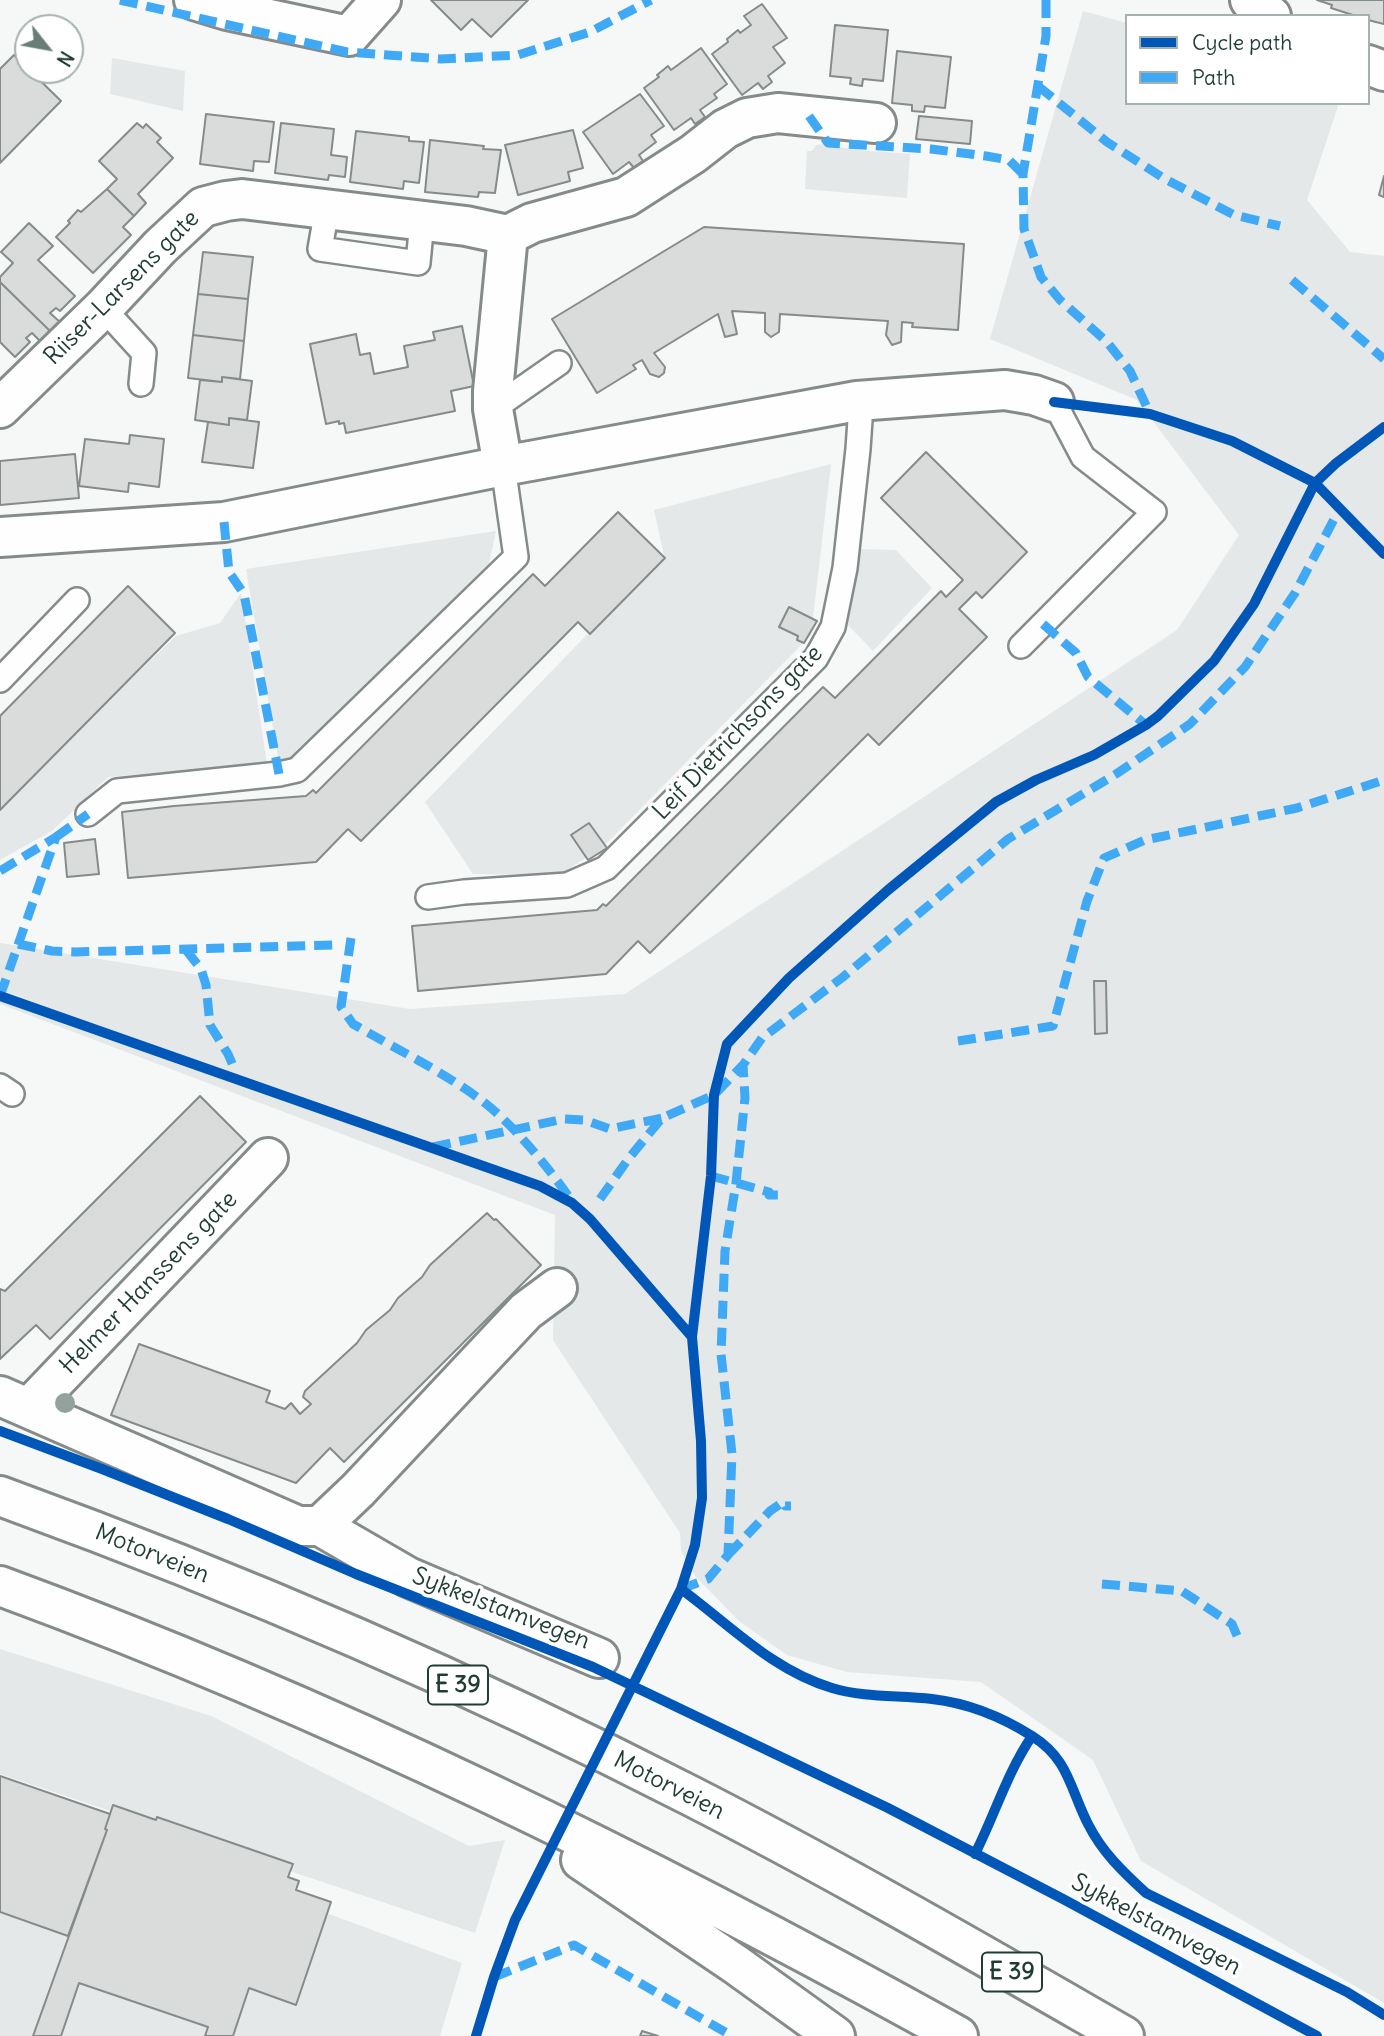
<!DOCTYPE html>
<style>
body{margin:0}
#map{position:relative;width:1384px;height:2036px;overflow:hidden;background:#f6f7f7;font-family:Delius,sans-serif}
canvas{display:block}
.legend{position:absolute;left:1125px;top:14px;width:245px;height:91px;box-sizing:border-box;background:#fff;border:2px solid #a5b1ae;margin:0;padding:9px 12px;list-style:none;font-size:21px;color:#1f3d34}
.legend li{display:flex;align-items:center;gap:14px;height:35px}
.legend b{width:35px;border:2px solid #a5b1ae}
.north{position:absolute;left:14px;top:14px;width:70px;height:70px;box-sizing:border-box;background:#fff;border:2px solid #a5b1ae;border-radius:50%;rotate:121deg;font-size:19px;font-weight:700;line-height:28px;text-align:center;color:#1f3d34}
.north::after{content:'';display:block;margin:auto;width:24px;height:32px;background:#6a7e78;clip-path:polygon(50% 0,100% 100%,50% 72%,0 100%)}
</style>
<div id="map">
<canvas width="1384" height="2036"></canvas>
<ul class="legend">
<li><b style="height:9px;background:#0057b8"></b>Cycle path</li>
<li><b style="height:9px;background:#3fa9f5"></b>Path</li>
</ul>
<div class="north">N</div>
</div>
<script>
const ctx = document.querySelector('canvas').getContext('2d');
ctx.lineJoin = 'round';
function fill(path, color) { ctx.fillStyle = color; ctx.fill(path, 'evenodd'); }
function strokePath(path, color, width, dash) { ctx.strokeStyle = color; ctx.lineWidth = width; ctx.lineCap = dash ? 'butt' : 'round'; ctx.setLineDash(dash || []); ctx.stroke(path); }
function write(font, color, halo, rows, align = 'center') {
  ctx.font = font + ' Delius,sans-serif'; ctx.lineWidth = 7; ctx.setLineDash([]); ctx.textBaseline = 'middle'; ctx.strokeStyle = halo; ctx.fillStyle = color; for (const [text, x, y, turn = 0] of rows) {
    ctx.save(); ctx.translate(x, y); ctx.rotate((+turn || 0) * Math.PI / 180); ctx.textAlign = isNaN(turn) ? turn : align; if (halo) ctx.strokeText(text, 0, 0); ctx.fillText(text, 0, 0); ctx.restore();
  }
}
fill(new Path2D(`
 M0,1793L462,1963L440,2036H0Z`), '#e5e8e8');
fill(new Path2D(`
 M1083,11L1127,23V103H1339L1307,200L1350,252L1384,256V2003L1141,1861L1093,1760L981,1682L847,1672L787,1655L740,1622L695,1576L681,1551L680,1533L553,1340L555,1215L0,1004V943L410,1009L625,994L1177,630L1239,535L1137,400L990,339Z
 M112,58L185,71L183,111L110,94Z
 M823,144L856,150L910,154L907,198L805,189L807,151H812L816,145Z
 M831,464L811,635L603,847L559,875L473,874L425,802L664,555L654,510Z
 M496,531L489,564L280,769L246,569Z
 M859,549L896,550L932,588L873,651L848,625Z
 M241,593L267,764L108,777L52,831L0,860V804L176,636L220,623Z
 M0,1649L211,1716L469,1846L505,1840L475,1933L0,1774Z`), '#e4e8e8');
const building = new Path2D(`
 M431,0H528L491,37L472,19L461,30Z
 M1317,0H1384V24L1368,20V16H1356L1331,8L1332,5Z
 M762,4L787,38L773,47L785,63L768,76L772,82L763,89L758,83L742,95L712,54L728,42L727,39L738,30L740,33L751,25L744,16Z
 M835,25L888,30L883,81L863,79L862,86L850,84L851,78L830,76Z
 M701,48L727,84L714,94L717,98L700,110L705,117L695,124L691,118L674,130L644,88L659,77L657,75L668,66L671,70Z
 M897,51L951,57L945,108L925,106L924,112L912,111V105L892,103Z
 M14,55L61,101L0,163V69Z
 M640,94L664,126L651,135L656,142L639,155L643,161L634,168L629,162L613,174L583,132Z
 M206,114L274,122L269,162L254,161L253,171L200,164Z
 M919,116L972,121L970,144L916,139Z
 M137,123L143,128L146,124L161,138L157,142L173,158L138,194L146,203L134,216L107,189L117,179L99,161Z
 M281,123L334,129L331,155L347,157L345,177L329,175L328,180L275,173Z
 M573,130L583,168L568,172L570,181L518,195L505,145Z
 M356,131L409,137V141L424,142L419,183L404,181L403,189L350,182Z
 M430,140L484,146L483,149L501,150L495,193L479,192L478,197L425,192Z
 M1384,176V197L1379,195Z
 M107,189L134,216L123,227L131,235L93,273L56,237L70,223L68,221L78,210L81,212Z
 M29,223L53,246L38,260L75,296L60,311L56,308L50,313L61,323L52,333L0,282V277L13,263L1,252Z
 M704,227L964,244L958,330L912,327L913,323L902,322L901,342L892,345L886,335L888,321L780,314L779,332L771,337L765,332V313L732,311L737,334L725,337L718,314L654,353L665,367L664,373L659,377L650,374L642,360L633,365L636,369L597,393L552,319Z
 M203,252L253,257L248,299L198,294Z
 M0,282L52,333L42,343L32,333L26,338L30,342L15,357L0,342Z
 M198,294L248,299L244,341L193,335Z
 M462,326L474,386L451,391L455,411L346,433L344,423L339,424V421L326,424L310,344L356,334L360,355L370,353L374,374L408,367L404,346L435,340L433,332Z
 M193,335L244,341L240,379L222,377V382L188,378Z
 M222,377L252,381L247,420L229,418V425L195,420L200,380L222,382Z
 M229,418L259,422L253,468L202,462L208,422L229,425Z
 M130,435L164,439L159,487L129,483L128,492L79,486L85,439L129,444Z
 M926,452L1027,552L982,598L976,592L959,609L987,637L879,745L868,734L650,953L638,941L606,974L418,991L412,926L597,910L603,904L606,906L823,687L835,698L941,591L946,597L963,580L881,498Z
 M75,454L79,498L0,505V461Z
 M618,512L665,558L590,634L578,622L361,841L348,829L316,862L128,878L122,812L174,806L306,796L313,790L316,793L533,574L545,586Z
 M128,586L175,633L0,810V716Z
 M789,607L817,621L804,643L797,640L798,636L779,627Z
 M589,823L607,848L588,860L571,835Z
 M95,839L99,874L67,877L64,843Z
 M1094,981H1106L1107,1033L1095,1034Z
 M200,1096L246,1142L50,1339L36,1325L0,1359V1289L5,1291Z
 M487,1213L494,1220L496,1219L541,1265L344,1462L330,1448L296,1483L111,1415L139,1344L270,1391L266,1402L285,1409L291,1403L300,1414L311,1404L303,1397L305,1391L357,1343L366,1330L390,1310L398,1298L422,1277L430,1265Z
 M0,1776L110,1814L105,1829L107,1830L68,1936L0,1912Z
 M113,1805L156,1820L157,1817L293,1864L288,1877L299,1881L296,1890L331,1902L296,2005L249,1988L233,2036H205L208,2027L79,1983L61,2036H33L107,1830L105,1829Z
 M642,2031L658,2036H640Z`);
fill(building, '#dadcdc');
strokePath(building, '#858b8a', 2);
const service = new Path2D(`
 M327,209L320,249L418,263L422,221
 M103,308L144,353L141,384
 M493,409L559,363
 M1021,646L1154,512L1083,457L1054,402
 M0,680L77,600
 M88,814L117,791L279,774L297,770L516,557L503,466
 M428,897L464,892L567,885L606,868L816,658L833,627L845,568L858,449L860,420L857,401
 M0,1086L12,1094`);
const minor = new Path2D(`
 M194,0L227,10L349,36L381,0
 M1250,0L1271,16
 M1368,65L1384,71
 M0,408L103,308L160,247L203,207L226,201L242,199L466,226L508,235L532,223L626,197L693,154L725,129L747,118L778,113L876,123
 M503,466L493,409V391L508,235
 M0,537L224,522L503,466L857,401L1005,390L1034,395L1054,402
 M0,1396L298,1526H320L408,1577L599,1658
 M30,1407L268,1158
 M320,1526L358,1490L526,1311L557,1288`);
const motorway = new Path2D(`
 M0,1496C234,1581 469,1682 691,1796C838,1871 981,1954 1124,2036
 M0,1586C332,1708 649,1865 958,2036
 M581,1860L735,1964L835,2036`);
strokePath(service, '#858b8a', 28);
strokePath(minor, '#858b8a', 44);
strokePath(motorway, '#858b8a', 44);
strokePath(service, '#fefefe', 23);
strokePath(minor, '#fefefe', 38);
strokePath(motorway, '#fefefe', 38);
strokePath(new Path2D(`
 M120,0L347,52L441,59L518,55L590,32L651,0
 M1046,0V36L1023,174L1024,229L1041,277L1060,300L1107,342L1130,371L1150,414
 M1038,86L1107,142L1165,179L1234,215L1280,226
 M809,116L828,143L931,149L986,156L1009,160L1023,174
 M1292,280L1384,359
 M224,522L229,572L244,594L279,774
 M1043,624L1076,653L1088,677L1146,725
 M56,837L88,814
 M0,871L56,837L0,996
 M351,938L341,1007L353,1024C396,1049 442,1071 481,1100C512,1123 549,1168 571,1200
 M18,944L52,951L75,952L336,945
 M186,950L201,969L206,985L210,1025L228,1054L234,1068
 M958,1041L1053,1026L1087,901L1104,858L1145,840L1297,808L1384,780
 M433,1147L564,1119L584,1120L610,1129L662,1118
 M711,1176L769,1192V1195H778
 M600,1199L629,1158L662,1118L714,1095L743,1065
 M728,1555L770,1511L783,1502L785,1506H791
 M1102,1584L1182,1591L1232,1624L1238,1638
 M681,1589L708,1579L728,1555L732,1454L721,1354L725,1251L736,1183L745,1098L743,1065L762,1038L843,977L1008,839L1116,774L1190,724L1245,667L1295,593L1340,508
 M494,1977L574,1945L732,2036`), '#3fa9f5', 9, [18, 9]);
strokePath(new Path2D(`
 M1054,402L1150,414L1232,441L1315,483L1384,554
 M0,996L540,1186L572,1203L590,1219L692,1337
 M0,1431L102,1469L228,1519L356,1574L593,1667L888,1808L1063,1899L1317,2036
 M681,1589C730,1625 772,1670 832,1688C865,1698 898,1695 932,1699C967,1703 1002,1717 1032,1736C1069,1759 1070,1789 1088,1824C1102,1852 1123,1872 1146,1893L1347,1992L1384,2015
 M975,1854C995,1814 1007,1773 1032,1736
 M476,2036L494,1977L515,1920L681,1589L695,1545L702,1498L701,1441L692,1337L711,1176L714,1095L727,1044L789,978L888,890L996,802L1036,780L1094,755L1146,725L1158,716L1214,661L1254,604L1315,483L1335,464L1384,427`), '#0057b8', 10);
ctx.fillStyle = '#94a29e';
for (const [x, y] of [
 [65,1403]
]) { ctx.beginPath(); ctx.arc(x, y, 10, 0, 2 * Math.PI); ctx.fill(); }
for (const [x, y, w] of [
 [458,1685,60],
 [1012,1972,60]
]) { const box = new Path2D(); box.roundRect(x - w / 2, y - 19.5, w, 39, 5); ctx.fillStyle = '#fff'; ctx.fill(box); strokePath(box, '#1f3d34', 2); }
write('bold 23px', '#1f3d34', null, [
 ["E 39",458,1685],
 ["E 39",1012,1972]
]);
write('24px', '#1f3d34', '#fff', [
 ["Riiser-Larsens gate",122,288,-45],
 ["Leif Dietrichsons gate",738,733,-46],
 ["Helmer Hanssens gate",149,1283,-46],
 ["Motorveien",152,1554,22],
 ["Sykkelstamvegen",501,1609,21],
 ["Motorveien",669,1786,27],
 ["Sykkelstamvegen",1156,1925,28]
]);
</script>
